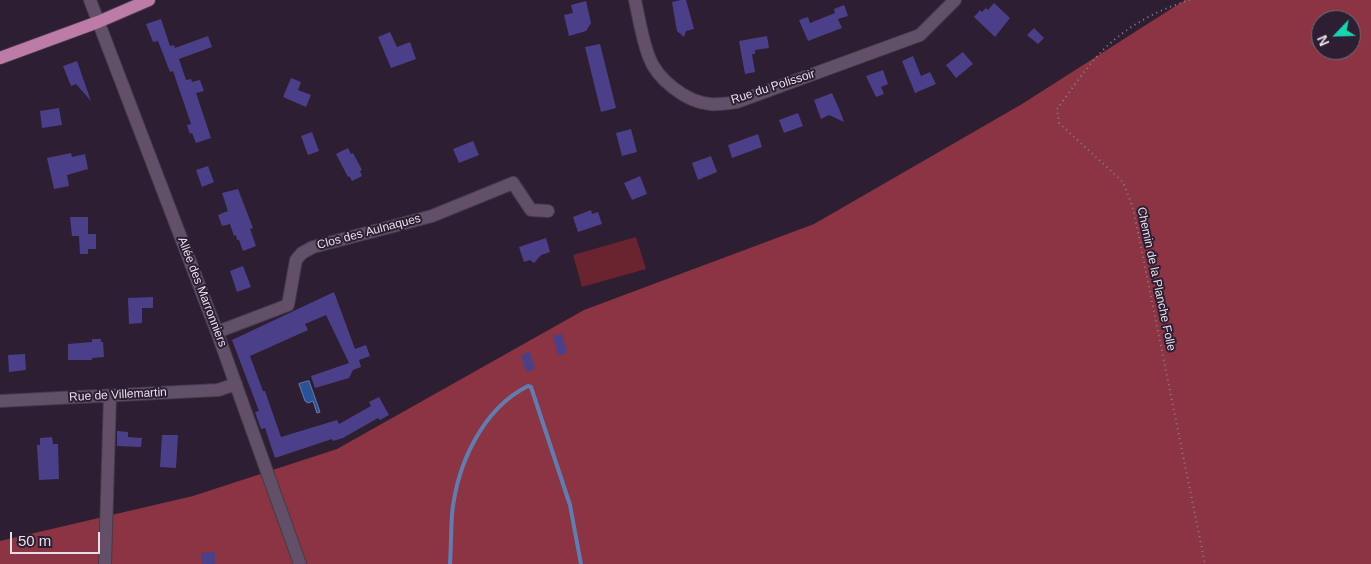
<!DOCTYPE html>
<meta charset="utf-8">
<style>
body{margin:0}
#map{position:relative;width:1371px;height:564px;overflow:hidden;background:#2d1e32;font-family:Helvetica,sans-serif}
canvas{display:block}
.north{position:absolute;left:1311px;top:10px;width:50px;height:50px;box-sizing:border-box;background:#2d1e32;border:1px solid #776a7c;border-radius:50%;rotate:246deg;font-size:14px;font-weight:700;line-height:20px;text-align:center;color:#e7ddeb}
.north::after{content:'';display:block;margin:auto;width:18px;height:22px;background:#18d5b2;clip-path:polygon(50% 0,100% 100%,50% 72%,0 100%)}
.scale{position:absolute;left:10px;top:532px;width:90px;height:22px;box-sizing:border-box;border:2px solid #e7ddeb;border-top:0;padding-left:6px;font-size:15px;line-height:18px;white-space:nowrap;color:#e7ddeb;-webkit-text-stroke:4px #2d1e32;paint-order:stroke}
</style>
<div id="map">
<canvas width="1371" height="564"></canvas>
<div class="north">N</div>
<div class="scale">50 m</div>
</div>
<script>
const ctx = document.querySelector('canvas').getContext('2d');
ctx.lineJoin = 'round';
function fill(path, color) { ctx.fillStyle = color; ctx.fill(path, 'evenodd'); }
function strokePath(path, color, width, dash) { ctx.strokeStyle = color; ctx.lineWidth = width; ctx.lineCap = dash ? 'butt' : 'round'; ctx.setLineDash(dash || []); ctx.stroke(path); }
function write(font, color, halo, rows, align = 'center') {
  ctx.font = font + ' Helvetica,sans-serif'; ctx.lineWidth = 4; ctx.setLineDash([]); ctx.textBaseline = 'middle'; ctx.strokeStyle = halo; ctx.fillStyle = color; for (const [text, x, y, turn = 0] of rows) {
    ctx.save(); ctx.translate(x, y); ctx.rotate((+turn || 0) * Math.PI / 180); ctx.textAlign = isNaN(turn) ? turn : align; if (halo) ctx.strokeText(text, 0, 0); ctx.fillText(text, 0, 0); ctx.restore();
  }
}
fill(new Path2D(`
 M636,237L646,269L582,287L573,255Z`), '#692430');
fill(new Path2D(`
 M1185,0H1371V564H0V541L193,496L337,449L584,310L814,224L1022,104ZM1321,20H1351V50H1321Z`), '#8b3443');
const water = new Path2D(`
 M309,381L320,412L317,413L313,401L308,403L305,401L299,384Z`);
fill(water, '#2a5396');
strokePath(water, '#637cb0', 1);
strokePath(new Path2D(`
 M450,564C451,547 451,530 452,514C457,465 482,409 528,386L531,387L570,505L581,564`), '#637cb0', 4);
fill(new Path2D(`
 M681,0H686L694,29L686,31L684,37L677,31L672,2Z
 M586,1L591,23L586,31L569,36L564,15L573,13L571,5Z
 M994,3L1010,18L995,37L974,17L980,10L982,12L986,8L988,10Z
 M844,5L848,16L838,19L842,28L808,41L799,20L808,17L810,23L835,13L834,9Z
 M161,19L170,46L174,45L175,48L208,36L212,47L179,59L186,80L191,79L192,82L200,80L204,91L196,93L211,138L196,143L192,133L190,134L187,125L191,124L173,71L170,72L158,41L153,42L146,24Z
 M1034,28L1044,38L1038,44L1027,35Z
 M390,32L397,47L410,42L416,59L391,68L378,37Z
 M767,36L769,48L755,50V54H752L755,72L745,74L739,41Z
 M600,44L616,108L601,112L585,47Z
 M963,52L973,64L956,78L946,65Z
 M913,56L921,76L930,72L936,84L915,93L902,61Z
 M77,61L91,101L76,84L71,86L63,66Z
 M883,70L888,84L881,87L884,94L876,97L866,76Z
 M291,78L301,82L298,90L311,95L306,107L283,97Z
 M832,93L840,111L844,122L829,115L821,119L814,100Z
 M59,108L62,125L42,128L40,111Z
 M798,113L803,126L784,133L779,120Z
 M631,129L637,152L622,156L616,133Z
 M312,132L319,151L308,155L301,136Z
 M758,134L762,147L732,158L728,145Z
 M473,141L479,155L459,163L453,149Z
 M348,148L351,154L353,153L362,170L360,171L362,176L352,181L349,176L348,177L336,154Z
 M71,153L72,157L85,154L88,169L67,175L69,186L54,189L47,158Z
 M711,156L717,172L698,180L692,163Z
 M208,166L214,182L202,187L196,170Z
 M640,176L647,194L632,200L624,183Z
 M238,189L253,228L250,229L256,246L243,251L239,240H237L236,235L234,236L230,224L222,226L218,215L228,211L222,193Z
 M591,210L592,214L598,212L602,224L578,232L573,217Z
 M70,217H88V234H96V249H88V254H80L79,236H72Z
 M546,238L550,252L541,255L534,263L530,260L524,262L519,247Z
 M243,266L251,287L237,292L230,271Z
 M334,292L355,349L366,345L370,356L359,360L361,367L353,370L349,378L315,388L311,376L349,363L326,315L305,324L308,330L250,356L263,391H265L281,437L337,420L339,424L371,406L369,402L379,397L389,415L380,420L378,418L343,438L333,441L332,439L275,458L265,428L261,429L255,412L259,411L232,340Z
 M153,297V308H142V323L129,324L128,298Z
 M562,334L567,353L558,355L553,336Z
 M92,339H101V342H103L104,357L92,358V360H68V344L92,342Z
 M530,352L535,369L526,372L521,355Z
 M25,354L26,370L9,372L8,355Z
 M117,431L128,432V437L142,438L141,447L117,446Z
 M162,435H178L176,468L160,467Z
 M52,437L53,444H58L59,479L39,480L37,445H40V438Z
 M215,552V564H202L201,553Z`), '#4c3f8a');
const minor = new Path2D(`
 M90,0L217,332L300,564
 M635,0C639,18 642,39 649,57C657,79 686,102 710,104C719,105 729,103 737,102L920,35L955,0
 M217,332L288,305L296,260L302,253L313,247L432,216L513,183L531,210L548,211
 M0,401L218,390L236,384
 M105,564L110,396`);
const major = new Path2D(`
 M0,58L98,22L149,0`);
strokePath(minor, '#473a4c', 14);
strokePath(major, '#473a4c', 14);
strokePath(new Path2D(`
 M1190,0C1157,10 1127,26 1102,51C1087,66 1070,92 1057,109L1059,123L1123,182L1133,208L1205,564`), '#8b7e8f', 2, [1, 4]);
strokePath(minor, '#615067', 12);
strokePath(major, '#bd7ba7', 12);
write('12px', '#e7ddeb', '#2d1e32', [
 ["Rue du Polissoir",773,87,-18],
 ["Clos des Aulnaques",369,232,-15],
 ["Chemin de la Planche Folle",1156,279,78],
 ["Allée des Marronniers",202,292,69],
 ["Rue de Villemartin",118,395,-3]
]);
</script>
